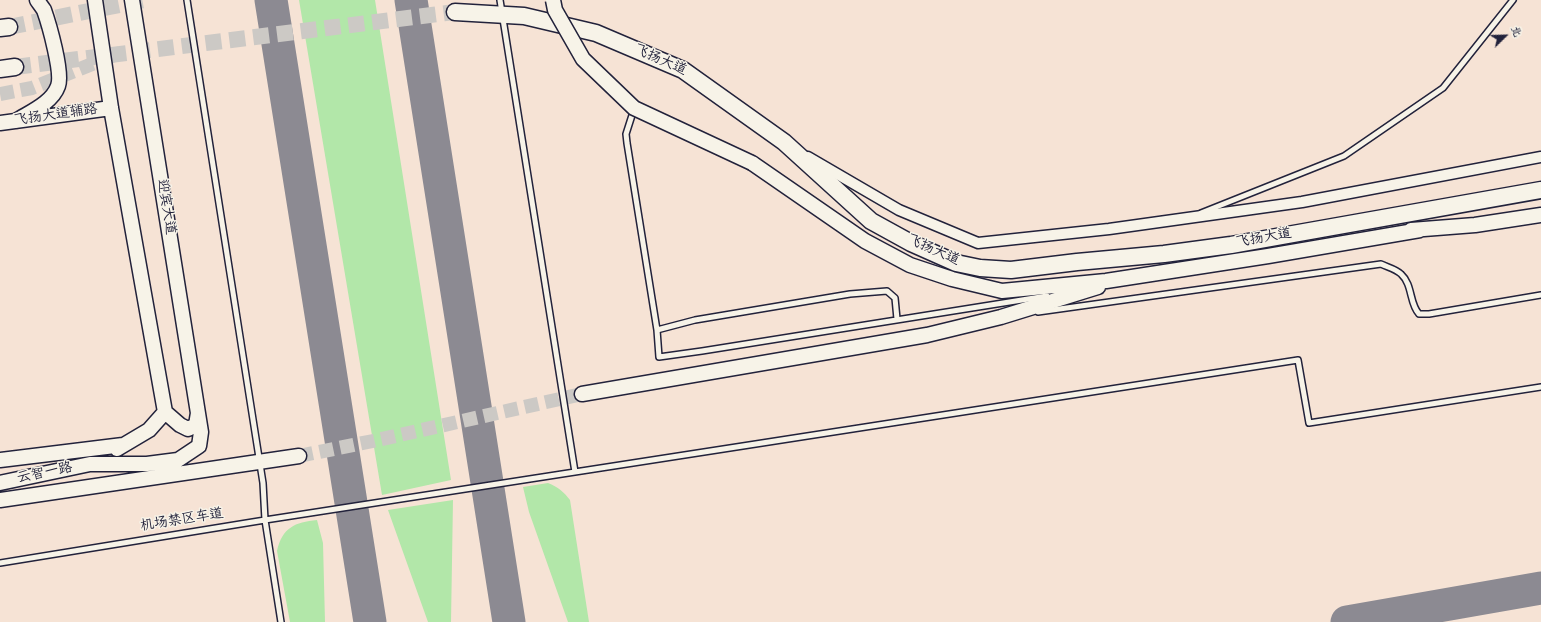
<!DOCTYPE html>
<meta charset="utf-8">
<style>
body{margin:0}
#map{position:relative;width:1541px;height:622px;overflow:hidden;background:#f7f3e8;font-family:Kalam,"LXGW WenKai TC",sans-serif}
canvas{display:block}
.north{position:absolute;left:1485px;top:16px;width:40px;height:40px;-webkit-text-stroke:3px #f7f3e8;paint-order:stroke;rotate:67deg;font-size:11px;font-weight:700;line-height:16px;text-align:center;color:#22223b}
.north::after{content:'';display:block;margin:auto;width:14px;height:18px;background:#22223b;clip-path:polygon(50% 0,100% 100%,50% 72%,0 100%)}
</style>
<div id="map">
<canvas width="1541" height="622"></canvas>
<div class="north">北</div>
</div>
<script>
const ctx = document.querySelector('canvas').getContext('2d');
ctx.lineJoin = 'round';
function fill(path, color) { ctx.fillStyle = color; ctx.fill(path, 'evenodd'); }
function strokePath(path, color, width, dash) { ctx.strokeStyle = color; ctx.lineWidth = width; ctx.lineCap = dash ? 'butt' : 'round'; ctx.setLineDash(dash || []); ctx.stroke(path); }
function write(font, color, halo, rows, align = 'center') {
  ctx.font = font + ' Kalam,"LXGW WenKai TC",sans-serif'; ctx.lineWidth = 3; ctx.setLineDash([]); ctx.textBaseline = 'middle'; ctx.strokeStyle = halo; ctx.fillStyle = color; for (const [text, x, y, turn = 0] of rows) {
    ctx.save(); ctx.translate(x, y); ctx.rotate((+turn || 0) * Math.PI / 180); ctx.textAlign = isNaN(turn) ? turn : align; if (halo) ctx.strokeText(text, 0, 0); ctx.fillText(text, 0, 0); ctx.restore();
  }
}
fill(new Path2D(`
 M0,0H1541V622H0Z`), '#f6e3d5');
fill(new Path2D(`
 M299,0H375L451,480L382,495Z
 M548,483C558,487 564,492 570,500L589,622H568L529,512L523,487Z
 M453,500L451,622H428L388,510Z
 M317,520L323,543L325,622H290L277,551C282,528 295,522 317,520Z`), '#b2e7a9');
strokePath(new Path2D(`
 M271,0L370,622
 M411,0L509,622
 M1347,622L1541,588`), '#8c8a92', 33);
strokePath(new Path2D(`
 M0,94L32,88L120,53
 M299,456L373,441L582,394`), '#ccc9c5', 14, [14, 7]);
strokePath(new Path2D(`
 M9,27L144,0
 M15,67L455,12`), '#ccc9c5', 16, [16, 8]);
const lane = new Path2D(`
 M187,0L263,483L265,520L1298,360L1309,423L1541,387
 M500,0L575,472
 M634,109L626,134L627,143L657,330L659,357L702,351L1047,296
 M1201,213L1344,156L1443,88L1513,0
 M1038,312L1381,264C1387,267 1396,269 1401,274C1413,285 1409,303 1419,314H1429L1541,295
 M657,330L695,320L850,294L887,291L895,298L897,319
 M0,563L265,520L281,622`);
const street = new Path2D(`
 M808,157L899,210L978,243L1109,229L1302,202L1541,157`);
const secondary = new Path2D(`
 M95,0L111,108L165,412
 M16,121C30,112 52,103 58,86C63,73 49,24 44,10C42,7 39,3 37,0
 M0,123L111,108
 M752,163L865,241L910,265L952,279L1002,291L1106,281L1268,256L1420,230
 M1411,230L1475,225L1541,215
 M582,394L927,335L1001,317L1098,287
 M165,412L180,425L188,429L196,425L198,413
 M117,449L149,430L165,412
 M0,460L123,445
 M0,483L90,464H147L178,460L199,446L201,432L132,0
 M0,500L299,456`);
const primary = new Path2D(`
 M455,12L524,16L596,33L683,70L784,142L871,221L911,243L956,263L980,268L1011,270L1077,262L1164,254L1231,245L1541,190
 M0,28L9,27
 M0,69L15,67`);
strokePath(lane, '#22223b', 8);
strokePath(street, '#22223b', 13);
strokePath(secondary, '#22223b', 17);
strokePath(primary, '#22223b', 19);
strokePath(lane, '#f7f3e8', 5);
strokePath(street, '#f7f3e8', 10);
strokePath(secondary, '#f7f3e8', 14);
strokePath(primary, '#f7f3e8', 16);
const secondaryBridge = new Path2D(`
 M553,0L555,10L583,59L634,108L752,163`);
strokePath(secondaryBridge, '#22223b', 17, []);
strokePath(secondaryBridge, '#f7f3e8', 14);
write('14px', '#22223b', '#f7f3e8', [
 ["飞扬大道",660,61,24],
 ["飞扬大道辅路",56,116,-8],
 ["迎宾大道",165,207,81],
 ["飞扬大道",1264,239,-10],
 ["飞扬大道",933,251,24],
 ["云智一路",45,474,-12],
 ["机场禁区车道",182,521,-9]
]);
</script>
